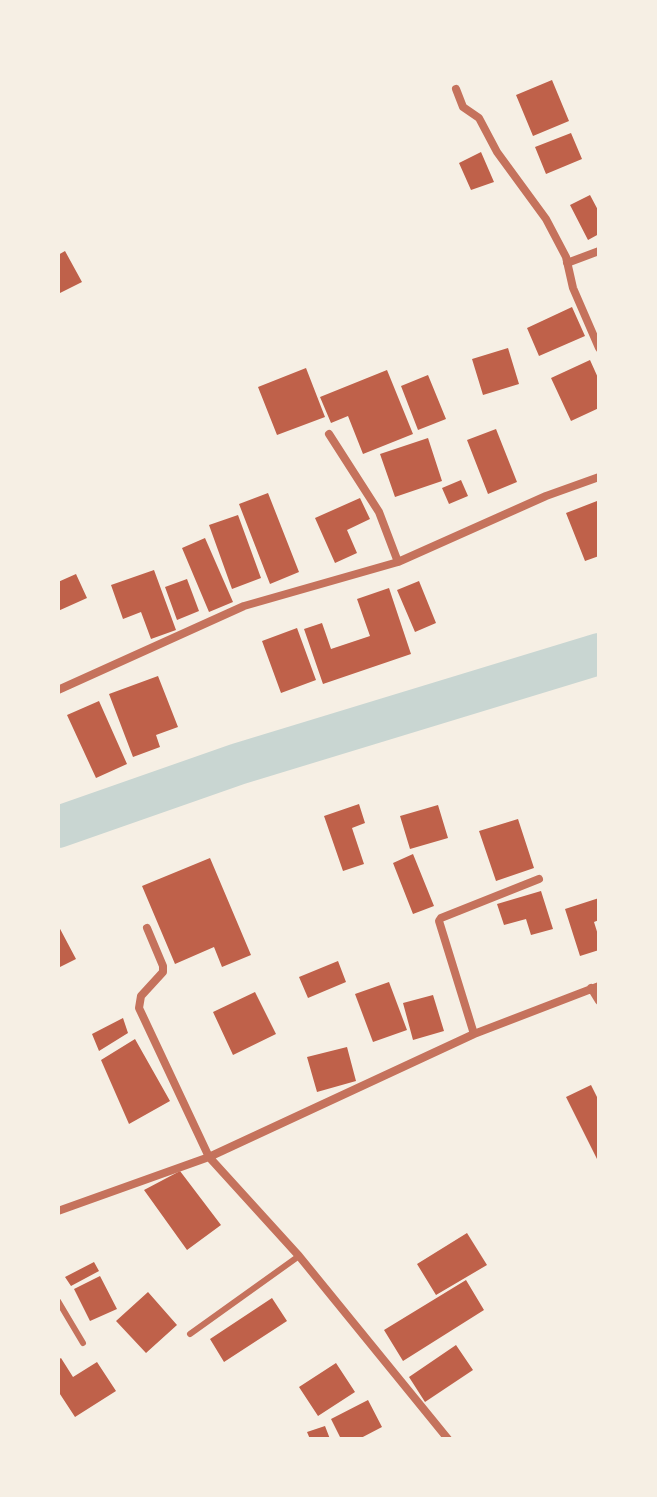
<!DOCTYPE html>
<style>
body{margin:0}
#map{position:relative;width:657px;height:1497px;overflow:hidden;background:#f6efe4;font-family:Lora,serif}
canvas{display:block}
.frame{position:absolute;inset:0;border:60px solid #f6efe4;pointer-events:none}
</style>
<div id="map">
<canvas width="657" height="1497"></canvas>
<div class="frame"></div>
</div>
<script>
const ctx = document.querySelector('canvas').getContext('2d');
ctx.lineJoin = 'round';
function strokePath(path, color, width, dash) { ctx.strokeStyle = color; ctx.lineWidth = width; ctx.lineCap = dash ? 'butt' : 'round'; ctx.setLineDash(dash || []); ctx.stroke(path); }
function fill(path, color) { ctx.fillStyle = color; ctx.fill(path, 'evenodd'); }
strokePath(new Path2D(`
 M58,827L238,764L599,654`), '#c9d6d2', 42);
fill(new Path2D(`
 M552,80L569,121L533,136L516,95Z
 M571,133L582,159L546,174L535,147Z
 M481,152L494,182L471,190L459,163Z
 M590,195L599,212V234L588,240L570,205Z
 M65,251L82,282L58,294V255Z
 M572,307L585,336L539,356L527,328Z
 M508,348L519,384L483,395L472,359Z
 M590,360L599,380V408L571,421L551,378Z
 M306,368L325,417L277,435L258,387Z
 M387,370L413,434L363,454L348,416L331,423L320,397Z
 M428,375L446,419L418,430L401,386Z
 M496,429L517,482L488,494L467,440Z
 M428,438L442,481L395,497L380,454Z
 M461,480L468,496L449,504L442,488Z
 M268,493L299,572L270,584L239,504Z
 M360,498L370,519L347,530L357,553L335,563L315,518Z
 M597,501L599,508V556L585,561L566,513Z
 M238,515L261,578L232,589L209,525Z
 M205,538L233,602L209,612L182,548Z
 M154,570L176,630L151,639L141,612L123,619L111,585Z
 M76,574L87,598L58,611V582Z
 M187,579L199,611L177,620L165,587Z
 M419,581L436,623L415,632L397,590Z
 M389,588L411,654L323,684L304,629L322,623L331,649L370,636L357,599Z
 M297,628L316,680L281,693L262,641Z
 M158,676L178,727L156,735L160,747L133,757L109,694Z
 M99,701L127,764L96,778L67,715Z
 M359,804L365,823L352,828L364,864L343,871L324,816Z
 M438,805L448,838L410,849L400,816Z
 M518,819L534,868L496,881L479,831Z
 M413,854L434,906L413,914L393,863Z
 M210,858L251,955L222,967L214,947L175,964L142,886Z
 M541,891L553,929L531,935L526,919L504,925L497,904Z
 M599,898V920L594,922L599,938V950L580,956L565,909Z
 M58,925L76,959L58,968Z
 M338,961L346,982L308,998L299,977Z
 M389,982L407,1030L373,1042L355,994Z
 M255,992L276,1034L233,1055L213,1012Z
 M433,995L444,1031L413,1040L403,1003Z
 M123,1018L128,1033L99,1051L92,1034Z
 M135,1039L170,1101L129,1124L101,1060Z
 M347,1047L356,1081L317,1092L307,1057Z
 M591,1085L599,1101V1163L566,1097Z
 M180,1171L221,1225L187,1250L144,1190Z
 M467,1233L487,1265L436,1295L417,1264Z
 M94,1262L99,1271L71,1286L65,1277Z
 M100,1276L117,1309L90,1321L74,1289Z
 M466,1280L484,1310L403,1361L384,1330Z
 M148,1292L177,1325L146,1353L116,1321Z
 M272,1298L287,1321L224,1362L210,1339Z
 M456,1345L473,1370L425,1402L409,1377Z
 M61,1358L73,1377L97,1362L116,1391L75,1417L58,1391V1360Z
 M336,1363L355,1392L318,1416L299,1387Z
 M368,1400L382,1427L359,1439H341L331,1419Z
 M325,1426L330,1439H310L307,1432Z`), '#bf614a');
strokePath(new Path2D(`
 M58,1301L83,1343
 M190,1334L299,1256`), '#c5725c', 6);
strokePath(new Path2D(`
 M456,89L463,107L479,118L497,152L546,219L566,257L573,288L599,348
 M567,263L599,251
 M329,434L379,512L398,562
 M58,690L244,606L398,562L546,496L599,477
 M147,928L163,966V972L141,996L139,1008L209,1157L474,1034L599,986
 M591,988L599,1001
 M474,1034L439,921L441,918L539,879
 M58,1211L209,1157L299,1256L448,1439`), '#c5725c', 8);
</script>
